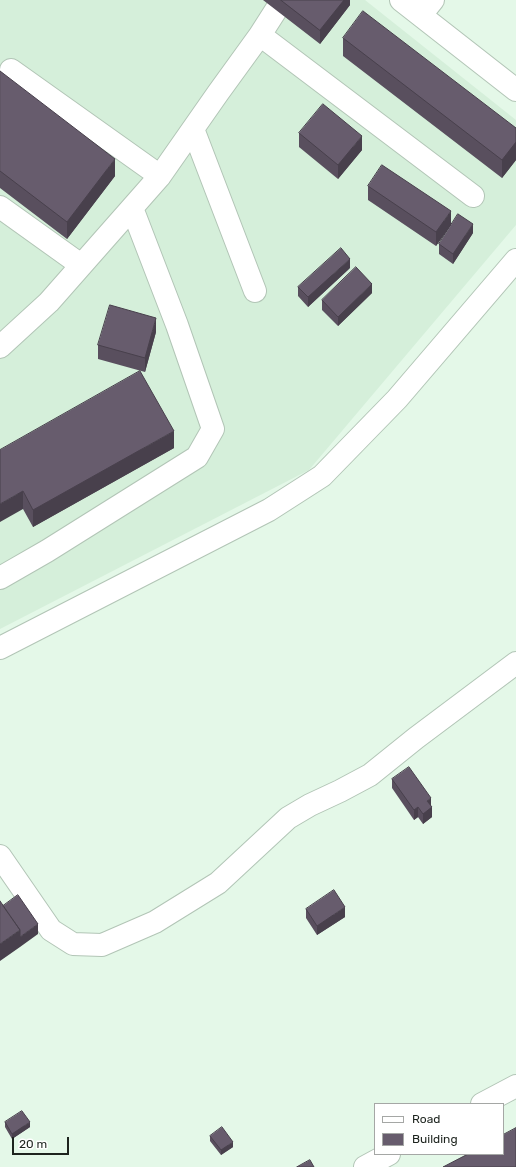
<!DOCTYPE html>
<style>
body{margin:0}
#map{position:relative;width:516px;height:1167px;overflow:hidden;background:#e4f8e8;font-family:Rubik,sans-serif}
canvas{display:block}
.legend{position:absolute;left:374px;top:1103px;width:130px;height:52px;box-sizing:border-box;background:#fff;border:1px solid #a5a7a5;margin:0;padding:5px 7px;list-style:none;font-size:12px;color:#1d241e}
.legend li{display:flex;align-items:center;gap:8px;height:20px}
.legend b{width:20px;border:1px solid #a5a7a5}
.scale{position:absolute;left:12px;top:1137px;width:57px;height:18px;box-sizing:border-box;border:2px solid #1d241e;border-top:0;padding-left:5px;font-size:12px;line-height:14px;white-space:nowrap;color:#1d241e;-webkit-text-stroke:3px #fff;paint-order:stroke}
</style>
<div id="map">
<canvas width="516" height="1167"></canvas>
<ul class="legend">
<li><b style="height:5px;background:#fff"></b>Road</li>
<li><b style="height:11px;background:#675c6d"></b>Building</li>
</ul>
<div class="scale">20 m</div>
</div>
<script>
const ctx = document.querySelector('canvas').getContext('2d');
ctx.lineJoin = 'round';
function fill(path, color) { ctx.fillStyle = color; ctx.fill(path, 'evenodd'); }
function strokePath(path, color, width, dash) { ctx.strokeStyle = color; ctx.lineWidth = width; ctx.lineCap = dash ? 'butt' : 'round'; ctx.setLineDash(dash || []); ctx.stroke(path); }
fill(new Path2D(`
 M0,0H365L516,120V225L309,470L0,629Z`), '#d5efda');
const minor = new Path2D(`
 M401,0L516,90
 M421,15L433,0
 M260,35L473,196
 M11,70L160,176
 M193,129L255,291
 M0,207L81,265
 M0,347L49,302L160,176L218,93L260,35L276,10
 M0,578L47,551L197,457L213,429L177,325L132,208
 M0,648L269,510L322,476L397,399L516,260
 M0,856L51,930L73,944L102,945L155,922L218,883L288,818L310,805L340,791L370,775L416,738L516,663
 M482,1104L516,1086
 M365,1167L389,1154`);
strokePath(minor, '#b2c5b6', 24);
strokePath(minor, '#fff', 22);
fill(new Path2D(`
 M263,0H350V5L320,44Z
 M343,38L516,128V160L502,178L343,56Z
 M0,71L115,176L67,239L0,188Z
 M299,133L362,150L338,179L299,147Z
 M368,186L451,225L436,246L368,200Z
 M473,233L453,264L439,254V244Z
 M350,268L308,307L298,296V287Z
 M372,293L338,326L322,310V300Z
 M156,332L145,372L98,359V345Z
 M174,448L33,527L23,509L0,450Z
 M392,779L431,806L432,817L423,824L418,817L414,820L392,788Z
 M306,909L345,917L317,935L306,918Z
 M5,1122L30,1127L12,1139L5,1127Z
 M210,1136L233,1147L221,1155L210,1141Z`), '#594f5e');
fill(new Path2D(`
 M344,0H350V5L320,44V30Z
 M362,136V150L338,179V165Z
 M516,142V160L502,178V160Z
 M115,159V176L67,239V222Z
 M451,211V225L436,246V232Z
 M473,224V233L453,264V254Z
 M350,259V268L308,307V297Z
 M372,284V293L338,326V317Z
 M156,318V332L145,372V358Z
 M174,431V448L33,527V510Z
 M23,491V509L0,522V504Z
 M431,798V808L427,801Z
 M418,807V817L414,820V810Z
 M432,807V817L423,824V814Z
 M345,907V917L317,935V926Z
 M38,924V934L20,947V937Z
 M20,930V947L0,961V944Z
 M30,1122V1127L12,1139V1134Z
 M233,1142V1147L221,1155V1150Z`), '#48404c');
const building = new Path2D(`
 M281,0H344L320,30Z
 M363,11L516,128V142L502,160L343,38Z
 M0,71L115,159L67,222L0,171Z
 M323,104L362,136L338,165L299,133Z
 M382,165L451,211L436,232L368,186Z
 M458,214L473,224L453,254L439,244Z
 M341,248L350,259L308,297L298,287Z
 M356,267L372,284L338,317L322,300Z
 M110,305L156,318L145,358L98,345Z
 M140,371L174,431L33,510L23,491L0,504V450Z
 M409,767L431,798L427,801L432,807L423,814L418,807L414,810L392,779Z
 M334,890L345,907L317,926L306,909Z
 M18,895L38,924L20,937V930L3,906Z
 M0,901L20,930L0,944Z
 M22,1111L30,1122L12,1134L5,1122Z
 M222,1127L233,1142L221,1150L210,1136Z
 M516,1128V1167H443L468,1154H503V1135Z
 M310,1160L314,1167H297Z`);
fill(building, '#675c6d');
strokePath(building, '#48404c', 1);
</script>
